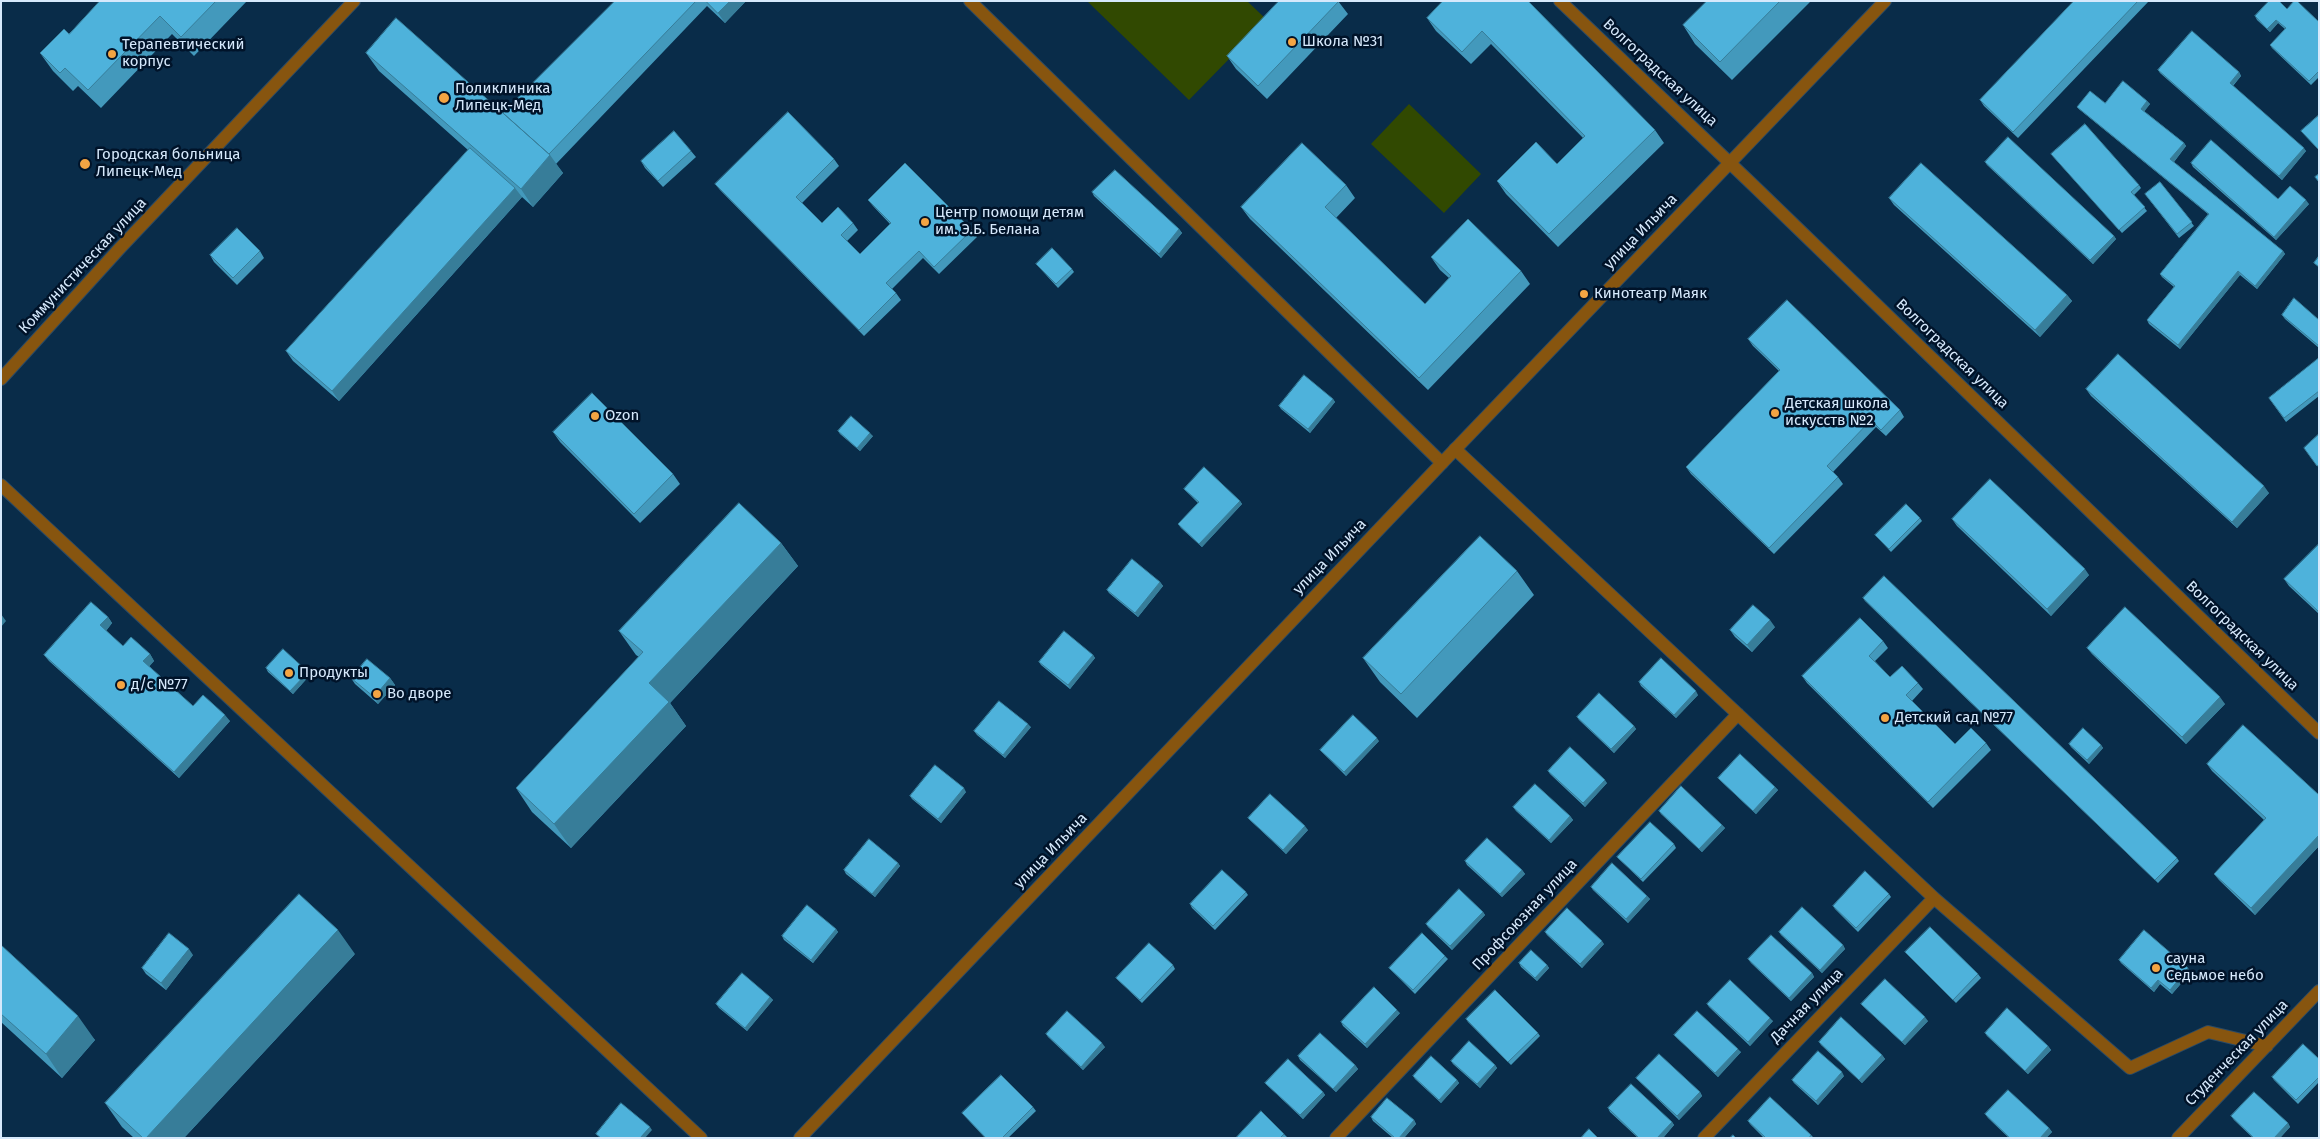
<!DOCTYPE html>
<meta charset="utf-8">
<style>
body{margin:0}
#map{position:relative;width:2320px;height:1139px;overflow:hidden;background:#092c49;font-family:"Fira Sans",sans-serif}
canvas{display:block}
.frame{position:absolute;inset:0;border:2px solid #d6e9fc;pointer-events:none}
</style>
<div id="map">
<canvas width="2320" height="1139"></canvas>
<div class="frame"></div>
</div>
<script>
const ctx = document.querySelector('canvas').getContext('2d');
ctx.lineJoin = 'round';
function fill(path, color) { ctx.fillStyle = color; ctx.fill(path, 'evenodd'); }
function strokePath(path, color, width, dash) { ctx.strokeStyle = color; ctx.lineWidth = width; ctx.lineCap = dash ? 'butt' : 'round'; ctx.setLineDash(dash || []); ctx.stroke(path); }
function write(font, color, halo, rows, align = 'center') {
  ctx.font = font + ' "Fira Sans",sans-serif'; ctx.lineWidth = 5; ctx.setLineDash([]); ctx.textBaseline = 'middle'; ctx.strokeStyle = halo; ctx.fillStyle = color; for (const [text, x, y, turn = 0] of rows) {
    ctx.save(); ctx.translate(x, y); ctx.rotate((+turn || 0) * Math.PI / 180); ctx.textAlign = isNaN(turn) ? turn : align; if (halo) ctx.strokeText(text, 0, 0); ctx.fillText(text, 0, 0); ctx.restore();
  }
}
fill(new Path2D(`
 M1087,1H1247L1267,20L1189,100Z
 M1409,104L1481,174L1444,213L1371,144Z`), '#314901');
const minor = new Path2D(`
 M970,1L1442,463
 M1560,1L1754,186L2319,733
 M1,379L120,248L354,1
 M1455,449L1934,898L2130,1068L2208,1032L2267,1046
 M1,485L701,1138
 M1336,1138L1738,714
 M1704,1138L1934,898
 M2178,1138L2319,991`);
const tertiary = new Path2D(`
 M800,1138L1442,463L1885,1`);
strokePath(minor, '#2a4a66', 14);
strokePath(tertiary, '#2a4a66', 14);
strokePath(minor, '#87550f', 12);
strokePath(tertiary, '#87550f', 12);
fill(new Path2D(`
 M100,1H247L194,56L172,34L101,108L78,86L73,91L53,71L40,53L69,34Z
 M615,1H746L725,23L707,6L556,164L563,173L533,207L522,197L339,401L293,361L286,351L468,150L379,71L366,53L503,113Z
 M1338,1L1348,14L1267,99L1236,69L1227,56Z
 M1443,1L1655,130L1664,143L1558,247L1506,194L1497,181L1557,164L1583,138L1491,44L1471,64L1436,31L1427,18Z
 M1707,1H1811L1732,80L1695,44L1683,25Z
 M2074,1H2149L2018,138L1984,106L1980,100Z
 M2287,9L2319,22V77L2311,85L2272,48L2270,45L2285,29L2278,23L2270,32L2257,20L2255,16Z
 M2158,70L2239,72L2241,76L2233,86L2306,151L2282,180L2160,73Z
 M2147,101L2150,104L2144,111L2184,143L2186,146L2174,162L2283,251L2285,254L2257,289L2240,275L2180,349L2149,324L2147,320L2174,287L2162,277L2160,274L2208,214L2080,110L2077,107L2105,103Z
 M691,151L696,157L663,187L645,168L641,161Z
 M2051,154L2139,185L2141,188L2134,195L2147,211L2122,233Z
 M834,159L839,166L802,203L822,223H853L858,230L847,241L860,254L890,224L873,206L868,200L972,230L977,237L939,274L923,258L892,289L896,293L901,300L864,336L720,190L715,184Z
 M1985,162L2114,236L2116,239L2093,264L1987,165Z
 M2191,163L2278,199L2309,204L2276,240L2193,167Z
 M2160,182L2194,226L2179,238L2145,194Z
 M1346,185L1355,198L1336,218L1425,304L1449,278L1440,270L1431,257L1521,271L1530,284L1428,390L1250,219L1241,207Z
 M1092,192L1179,229L1182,233L1161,258L1094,196Z
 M1889,198L2067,295L2072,301L2040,337L1894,205Z
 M260,251L264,258L237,285L214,262L210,255Z
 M1036,264L1072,269L1074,272L1058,288Z
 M2282,315L2319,320V348L2285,319Z
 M1748,339L1900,410L1904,417L1886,436L1876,427L1833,472L1838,477L1843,484L1774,554L1691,474L1686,467L1779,371L1753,346Z
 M2319,358V396L2286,422L2269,398Z
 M2086,389L2269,493L2237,528L2091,396Z
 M1333,399L1335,402L1310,433L1281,409L1279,406Z
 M838,431L873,436L860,451L840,434Z
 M553,432L673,474L680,484L640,523L560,442Z
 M1184,489L1240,501L1242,504L1202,547L1181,528L1178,524L1198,503Z
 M1920,518L1922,521L1891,552L1875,535Z
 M1952,519L2089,575L2051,616L1957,526Z
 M781,543L798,566L670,703L686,726L571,848L532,812L516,788L639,657L636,655L619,631Z
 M2319,546V614L2289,586L2284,579Z
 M1517,571L1534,595L1417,718L1380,682L1363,658Z
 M1160,582L1163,586L1138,617L1109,593L1107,590Z
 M1863,598L2177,858L2179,861L2158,883L1865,601Z
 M108,617L112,623L106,631L123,646L150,654L154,661L149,666L193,706L230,721L179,778L49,661L44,655Z
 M1775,627L1752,652L1735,637L1730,630Z
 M1883,641L1888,648L1875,661L1890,677L1918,683L1923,689L1912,701L1955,744L1986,743L1991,750L1933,808L1807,683L1802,676Z
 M2087,648L2225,704L2186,744L2092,654Z
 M1093,655L1095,658L1070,689L1041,665L1039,662Z
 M266,668L308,672L310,675L293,694L268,672Z
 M351,678H390L395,685L378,704L355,684Z
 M1639,682L1698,695L1676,718L1641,686Z
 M1577,717L1634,726L1636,729L1614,753L1579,720Z
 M1031,727L1005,758L977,735L974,731Z
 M1379,741L1346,776L1320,750Z
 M2069,744L2101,745L2103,748L2089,764L2071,747Z
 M2207,764L2319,795V846L2255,915L2219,880L2214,874L2264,820L2212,771Z
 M1548,771L1607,783L1585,807L1550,774Z
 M1718,778L1775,787L1778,790L1756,814L1721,781Z
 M966,792L941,823L912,799L910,796Z
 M1513,807L1570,816L1573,820L1551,843L1516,811Z
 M1659,811L1722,825L1725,828L1702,852L1661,814Z
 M1248,818L1308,830L1286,854L1251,821Z
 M1674,844L1676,848L1643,882L1620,860L1617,857Z
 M1465,861L1522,870L1525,874L1502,897L1467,865Z
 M898,863L900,866L875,897L846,874L844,870Z
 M1591,887L1647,896L1650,899L1628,923L1593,890Z
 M1246,892L1248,895L1215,930L1192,908L1190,904Z
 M1889,894L1891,897L1858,932L1835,909L1833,906Z
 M1483,912L1485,915L1452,950L1428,927L1426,924Z
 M836,929L838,932L813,963L784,940L782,936Z
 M1545,932L1604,944L1582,968L1547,935Z
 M1779,932L1843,945L1845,949L1822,973L1781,935Z
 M1,945L95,1040L62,1078L1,1022Z
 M1905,952L1978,974L1981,978L1956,1003Z
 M355,954L184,1138H134L122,1127L105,1103Z
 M193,955L166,990L146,974L142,968Z
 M1445,956L1448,959L1415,994L1389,968Z
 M1748,959L1812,973L1814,977L1791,1001L1751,963Z
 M2119,960L2191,972L2172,994L2160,984L2154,992L2121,963Z
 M1519,963L1547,965L1549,968L1537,981L1521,967Z
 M1173,965L1175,969L1142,1003L1119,981L1116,978Z
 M770,997L773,1000L747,1031L719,1008L716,1004Z
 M1707,1004L1773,1021L1750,1046L1709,1007Z
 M1861,1004L1928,1021L1905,1045L1864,1007Z
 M1400,1013L1367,1048L1343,1026L1341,1022Z
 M1466,1019L1538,1033L1540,1036L1511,1065L1468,1022Z
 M1985,1033L2048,1046L2051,1050L2028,1074L1987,1036Z
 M1046,1034L1105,1047L1083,1070L1048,1037Z
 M1674,1035L1741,1052L1718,1077L1677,1038Z
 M1819,1042L1882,1055L1885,1059L1862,1083L1821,1045Z
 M1298,1056L1355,1065L1358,1069L1336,1092L1300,1060Z
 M2319,1059V1082L2298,1104L2274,1080L2272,1077Z
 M1451,1061L1495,1065L1497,1068L1480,1088L1453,1064Z
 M1413,1076L1457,1080L1459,1083L1441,1103L1415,1079Z
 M1844,1076L1818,1105L1794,1083L1792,1080Z
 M1636,1078L1700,1092L1702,1096L1679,1120L1639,1081Z
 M1265,1083L1323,1092L1325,1095L1303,1119L1268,1086Z
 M1033,1107L1036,1111L1008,1138H985L962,1113Z
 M1608,1108L1672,1122L1674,1125L1663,1138H1638L1610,1112Z
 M1985,1114L2049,1128L2052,1132L2046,1138H2009L1988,1118Z
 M2231,1116L2288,1123L2290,1127L2280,1138H2253L2234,1120Z
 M1371,1117L1414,1120L1416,1124L1404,1138H1393L1373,1121Z
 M1748,1121L1811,1135L1814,1138H1764L1750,1124Z
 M1284,1134L1287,1137L1286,1138H1236Z`), '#4399bc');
fill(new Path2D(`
 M730,1H746L725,23L718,13Z
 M2276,20L2278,23L2270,32L2267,29Z
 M2239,72L2241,76L2232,86L2230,83Z
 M2147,101L2150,104L2144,112L2141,109Z
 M2184,143L2186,146L2173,163L2170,159Z
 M2304,148L2306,151L2282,180L2279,176Z
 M550,155L563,173L533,207L521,189Z
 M515,188L522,197L339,401L332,391Z
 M2306,200L2309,204L2276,240L2274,237Z
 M1179,229L1182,233L1161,258L1159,254Z
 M2114,236L2116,239L2093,264L2090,260Z
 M2283,251L2285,254L2257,289L2255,286Z
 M2238,271L2240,275L2180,349L2178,345Z
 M2067,295L2072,301L2040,337L2035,330Z
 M1333,399L1335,402L1310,433L1308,429Z
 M870,433L873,436L860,451L857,448Z
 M2264,486L2269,493L2237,528L2232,522Z
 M1240,501L1242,504L1202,547L1199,544Z
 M781,543L798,566L670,703L686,726L571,848L554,824L649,683Z
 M2085,569L2089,575L2051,616L2047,609Z
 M1160,582L1163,586L1138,617L1135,613Z
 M1,614L6,621L1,627Z
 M108,617L112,623L105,632L100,625Z
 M1770,620L1775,627L1752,652L1747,645Z
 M150,654L154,661L148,668L143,661Z
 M1093,655L1095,658L1070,689L1068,685Z
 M308,672L310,675L293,694L290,691Z
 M390,678L395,685L378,704L374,697Z
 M1696,691L1698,695L1676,718L1674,715Z
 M2220,697L2225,704L2186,744L2182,737Z
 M225,715L230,721L179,778L174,772Z
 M1028,724L1031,727L1005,758L1003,755Z
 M1634,726L1636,729L1614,753L1611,749Z
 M1377,738L1379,741L1346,776L1344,772Z
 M2101,745L2103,748L2089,764L2087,760Z
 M1605,780L1607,783L1585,807L1583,803Z
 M1775,787L1778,790L1756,814L1753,811Z
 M964,788L966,792L941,823L938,819Z
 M1570,816L1573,820L1551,843L1549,840Z
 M1722,825L1725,828L1702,852L1699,849Z
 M1305,826L1308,830L1286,854L1283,850Z
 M2319,835V846L2255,915L2251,908Z
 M898,863L900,866L875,897L872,894Z
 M1522,870L1525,874L1502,897L1500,894Z
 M1647,896L1650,899L1628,923L1626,919Z
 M1483,912L1485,915L1452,950L1450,946Z
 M836,929L838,932L813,963L811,960Z
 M338,930L355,954L184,1138H146Z
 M1602,941L1604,944L1582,968L1580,964Z
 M1843,945L1845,949L1822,973L1820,970Z
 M189,949L193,955L166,990L161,983Z
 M1547,965L1549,968L1537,981L1535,978Z
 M2188,968L2191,972L2172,994L2170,990Z
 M1812,973L1814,977L1791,1001L1789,998Z
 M2158,980L2160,984L2154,992L2151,988Z
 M770,997L773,1000L747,1031L745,1028Z
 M1397,1010L1400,1013L1367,1048L1365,1044Z
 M78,1016L95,1040L62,1078L46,1054Z
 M1925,1017L1928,1021L1905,1045L1902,1042Z
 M1770,1018L1773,1021L1750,1046L1748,1042Z
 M1102,1043L1105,1047L1083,1070L1081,1067Z
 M2048,1046L2051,1050L2028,1074L2025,1071Z
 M1738,1049L1741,1052L1718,1077L1715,1073Z
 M1882,1055L1885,1059L1862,1083L1859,1080Z
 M1355,1065L1358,1069L1336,1092L1333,1089Z
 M1495,1065L1497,1068L1480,1088L1477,1084Z
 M1842,1072L1844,1076L1818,1105L1816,1101Z
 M1457,1080L1459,1083L1441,1103L1439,1100Z
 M1323,1092L1325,1095L1303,1119L1300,1115Z
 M1700,1092L1702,1096L1679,1120L1677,1116Z
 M1414,1120L1416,1124L1404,1138H1399Z
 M1672,1122L1674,1125L1663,1138H1657Z
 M2288,1123L2290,1127L2280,1138H2274Z
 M650,1127L652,1130L645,1138H640Z
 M2049,1128L2052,1132L2046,1138H2040Z`), '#377d99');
const building = new Path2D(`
 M100,1H216L181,37L160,16L88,90L65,68L60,73L40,53L64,29L69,34Z
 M615,1H696L549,154L503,113Z
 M706,1H730L718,13Z
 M1279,1H1339L1258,86L1227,56Z
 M1443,1H1528L1655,130L1549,234L1497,181L1536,142L1557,164L1585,136L1482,31L1462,52L1427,18Z
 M1707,1H1780L1720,62L1683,25Z
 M2074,1H2138L2013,132L1980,100Z
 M2269,1H2279L2287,9L2294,1H2297L2319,22V71L2309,81L2270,45L2286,28L2276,20L2267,29L2255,16Z
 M396,18L550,155L521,189L366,53Z
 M2192,31L2239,72L2230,83L2304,148L2279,176L2158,70Z
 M2123,81L2147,101L2141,109L2184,143L2170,159L2283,251L2255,286L2238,271L2178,345L2147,320L2175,286L2160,274L2209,214L2077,107L2090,91L2105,103Z
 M788,112L834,159L796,197L822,223L838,207L853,223L841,235L860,254L891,223L868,200L905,163L972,230L934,267L919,251L886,283L896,293L859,330L715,184Z
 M2319,115V148L2318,149L2301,131Z
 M2085,124L2139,185L2131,192L2145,207L2119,230L2051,154Z
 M674,131L691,151L658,181L641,161Z
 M2008,137L2114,236L2090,260L1985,162Z
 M2211,140L2278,199L2290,186L2306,200L2274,237L2191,163Z
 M1302,143L1346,185L1325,207L1425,304L1451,276L1431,257L1468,219L1521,271L1419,378L1241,207Z
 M470,148L515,188L332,391L286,351Z
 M1921,163L2067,295L2035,330L1889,198Z
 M1115,170L1179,229L1159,254L1092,192Z
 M2319,174V182L2315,177Z
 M2160,182L2192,222L2177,234L2145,194Z
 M237,228L260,251L233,278L210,255Z
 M1052,248L1072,269L1056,284L1036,264Z
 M2319,256V267L2314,263Z
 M2294,298L2319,320V346L2282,315Z
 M1787,300L1900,410L1881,430L1871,420L1827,466L1838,477L1769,548L1686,467L1780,370L1748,339Z
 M2118,354L2264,486L2232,522L2086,389Z
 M2319,358V391L2284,418L2269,398Z
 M1304,375L1333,399L1308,429L1279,406Z
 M592,393L673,474L634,514L553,432Z
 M851,416L870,433L857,448L838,431Z
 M2319,434V465L2317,466L2304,448Z
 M1204,467L1240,501L1199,544L1178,524L1199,502L1184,489Z
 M1990,479L2085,569L2047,609L1952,519Z
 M739,503L781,543L649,683L669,702L554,824L516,788L643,652L619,631Z
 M1906,504L1920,518L1889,549L1875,535Z
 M1480,536L1517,571L1401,694L1363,658Z
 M2318,545L2319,546V612L2284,579Z
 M1132,559L1160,582L1135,613L1107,590Z
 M1884,576L2177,858L2155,880L1863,598Z
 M91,602L108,617L100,625L123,646L131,637L150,654L143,661L193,706L203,695L225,715L174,772L44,655Z
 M1753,605L1770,620L1747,645L1730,630Z
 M2125,607L2220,697L2182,737L2087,648Z
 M1860,618L1883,641L1869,656L1890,677L1902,666L1918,683L1906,695L1955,744L1971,728L1986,743L1928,802L1802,676Z
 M1064,631L1093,655L1068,685L1039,662Z
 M283,649L308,672L290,691L266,668Z
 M1661,658L1696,691L1674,715L1639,682Z
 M367,659L390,678L374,697L351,678Z
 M1599,693L1634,726L1611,749L1577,717Z
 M999,701L1028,724L1003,755L974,731Z
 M1353,715L1377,738L1344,772L1320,750Z
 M2243,725L2319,795V835L2251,908L2214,874L2266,818L2207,764Z
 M2083,728L2101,745L2087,760L2069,744Z
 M1570,747L1605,780L1583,803L1548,771Z
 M1740,754L1775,787L1753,811L1718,778Z
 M935,765L964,788L938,819L910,796Z
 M1535,784L1570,816L1549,840L1513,807Z
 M1681,786L1722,825L1699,849L1659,811Z
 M1270,794L1305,826L1283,850L1248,818Z
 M1650,822L1674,844L1641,879L1617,857Z
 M1487,838L1522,870L1500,894L1465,861Z
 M869,839L898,863L872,894L844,870Z
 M1612,863L1647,896L1626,919L1591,887Z
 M1222,870L1246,892L1213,926L1190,904Z
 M1865,871L1889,894L1856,928L1833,906Z
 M1459,889L1483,912L1450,946L1426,924Z
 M299,894L338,930L146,1138H143L105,1103Z
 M807,905L836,929L811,960L782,936Z
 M1802,907L1843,945L1820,970L1779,932Z
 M1567,908L1602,941L1580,964L1545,932Z
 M1930,927L1978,974L1953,1000L1905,952Z
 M2144,930L2188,968L2170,990L2158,980L2151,988L2119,960Z
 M169,933L189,949L161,983L142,968Z
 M1422,933L1445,956L1413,990L1389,968Z
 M1771,935L1812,973L1789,998L1748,959Z
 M1149,943L1173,965L1140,1000L1116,978Z
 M1,945L78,1016L46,1054L1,1014Z
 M1531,950L1547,965L1535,978L1519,963Z
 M742,973L770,997L745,1028L716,1004Z
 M1885,979L1925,1017L1902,1042L1861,1004Z
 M1730,980L1770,1018L1748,1042L1707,1004Z
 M1374,987L1397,1010L1365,1044L1341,1022Z
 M1495,990L1538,1033L1508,1062L1466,1019Z
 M2007,1008L2048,1046L2025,1071L1985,1033Z
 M1067,1011L1102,1043L1081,1067L1046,1034Z
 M1697,1011L1738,1049L1715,1073L1674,1035Z
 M1841,1017L1882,1055L1859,1080L1819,1042Z
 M1320,1033L1355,1065L1333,1089L1298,1056Z
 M1469,1041L1495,1065L1477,1084L1451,1061Z
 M2303,1044L2319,1059V1077L2296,1100L2272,1077Z
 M1818,1051L1842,1072L1816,1101L1792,1080Z
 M1659,1054L1700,1092L1677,1116L1636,1078Z
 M1431,1056L1457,1080L1439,1100L1413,1076Z
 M1288,1059L1323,1092L1300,1115L1265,1083Z
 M1001,1075L1033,1107L1002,1138H986L962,1113Z
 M1631,1084L1672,1122L1657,1138H1639L1608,1108Z
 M2008,1090L2049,1128L2040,1138H2010L1985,1114Z
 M2254,1092L2288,1123L2274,1138H2254L2231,1116Z
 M1770,1097L1811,1135L1809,1138H1766L1748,1121Z
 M1387,1098L1414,1120L1399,1138H1395L1371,1117Z
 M621,1103L650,1127L640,1138H601L596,1134Z
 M1261,1111L1284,1134L1280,1138H1236Z
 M1589,1129L1598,1138H1581Z
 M1733,1135L1736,1138H1730Z`);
fill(building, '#4eb2db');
strokePath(building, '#377d99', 1);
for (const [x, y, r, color] of [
 [1292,42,5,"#f3a443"],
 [112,54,5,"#f3a443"],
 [444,98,6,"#f3a443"],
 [85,164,6,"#f3a443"],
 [925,222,5,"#f3a443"],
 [1584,294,5,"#f3a443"],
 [1775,413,5,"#f3a443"],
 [595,416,5,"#f3a443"],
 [289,673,5,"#f3a443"],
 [121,685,5,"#f3a443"],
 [377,694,5,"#f3a443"],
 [1885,718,5,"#f3a443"],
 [2156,968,5,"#f3a443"]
]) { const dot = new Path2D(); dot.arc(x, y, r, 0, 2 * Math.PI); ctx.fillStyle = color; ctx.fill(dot); strokePath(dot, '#001329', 2); }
write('15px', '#d6e9fc', '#001329', [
 ["Школа №31",1302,42],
 ["Терапевтический",122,45],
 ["корпус",122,62],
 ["Поликлиника",455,89],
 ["Липецк-Мед",455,106],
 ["Городская больница",96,155],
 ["Липецк-Мед",96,172],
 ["Центр помощи детям",935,213],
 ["им. Э.Б. Белана",935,230],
 ["Кинотеатр Маяк",1594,294],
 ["Детская школа",1785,404],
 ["искусств №2",1785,421],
 ["Ozon",605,416],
 ["Продукты",299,673],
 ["д/с №77",131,685],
 ["Во дворе",387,694],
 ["Детский сад №77",1895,718],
 ["сауна",2166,959],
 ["Седьмое небо",2166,976]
], 'left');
write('15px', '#d6e9fc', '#001329', [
 ["Волгоградская улица",1660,73,43],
 ["улица Ильича",1641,232,-46],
 ["Коммунистическая улица",83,266,-47],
 ["Волгоградская улица",1952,354,44],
 ["улица Ильича",1330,557,-46],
 ["Волгоградская улица",2242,636,44],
 ["улица Ильича",1051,851,-46],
 ["Профсоюзная улица",1525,915,-47],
 ["Дачная улица",1807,1006,-46],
 ["Студенческая улица",2237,1053,-46]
]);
</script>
